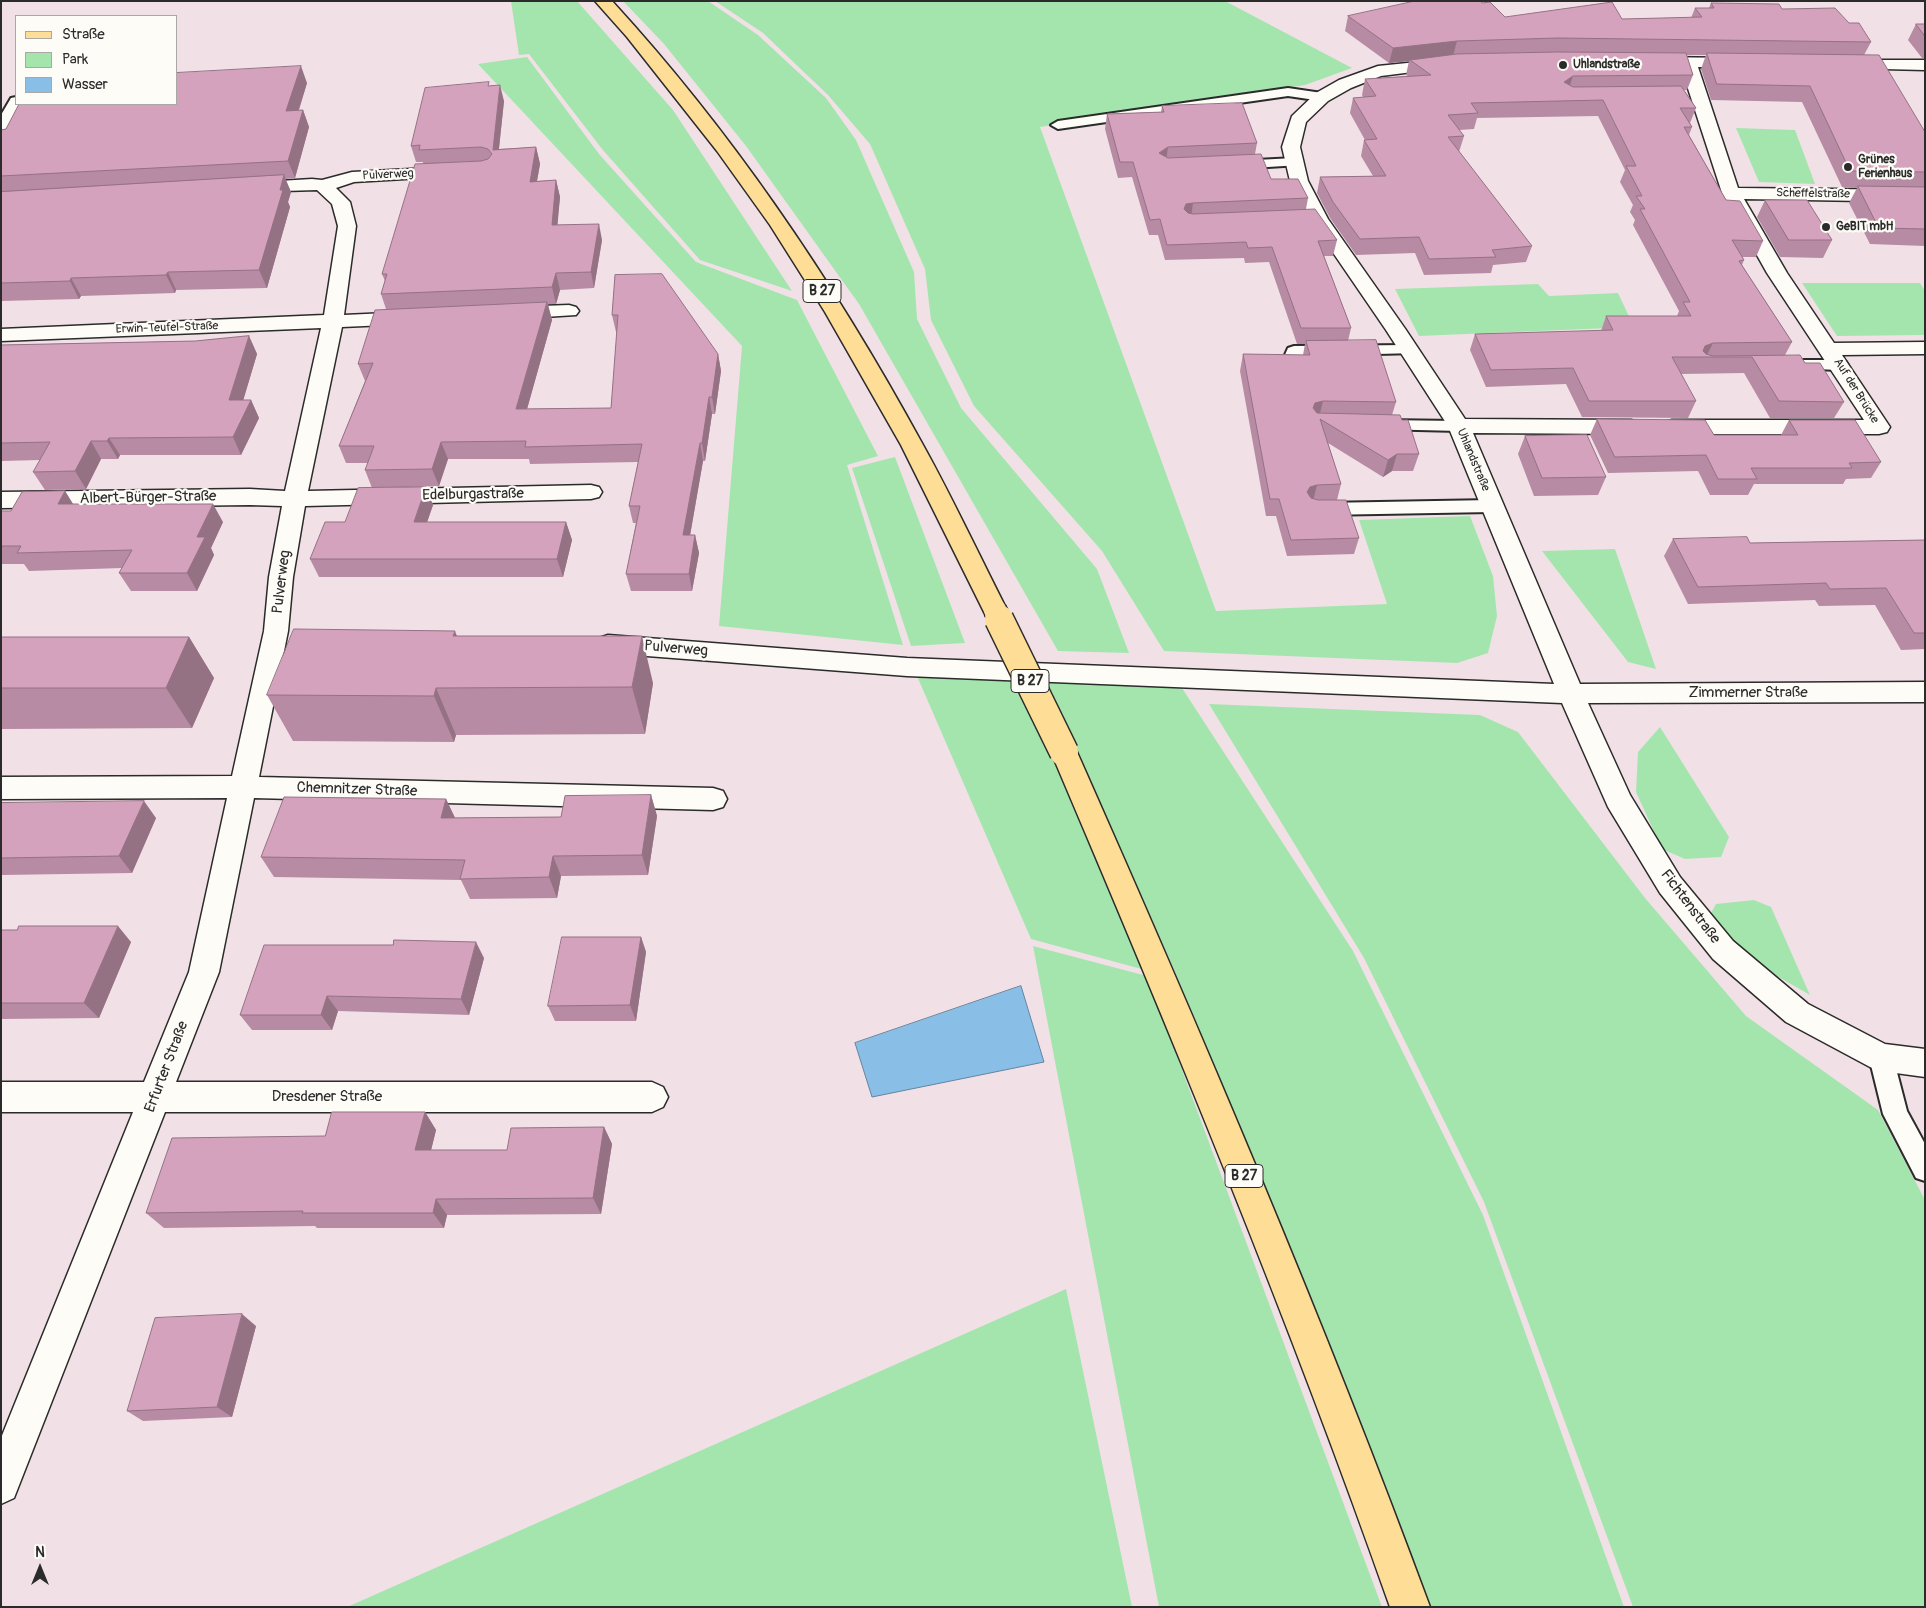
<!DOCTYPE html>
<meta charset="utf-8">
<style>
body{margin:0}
#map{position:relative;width:1926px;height:1608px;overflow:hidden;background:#f1e1e6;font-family:Pangolin,sans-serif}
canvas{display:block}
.frame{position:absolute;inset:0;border:2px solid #2b2b2b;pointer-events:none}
.legend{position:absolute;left:15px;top:15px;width:162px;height:90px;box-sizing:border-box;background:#fdfcf7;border:1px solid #a9a8a5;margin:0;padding:6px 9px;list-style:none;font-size:15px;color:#2b2b2b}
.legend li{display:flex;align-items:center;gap:10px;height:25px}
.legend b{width:25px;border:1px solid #a9a8a5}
.north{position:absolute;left:15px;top:1543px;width:50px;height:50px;-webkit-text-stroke:4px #fdfcf7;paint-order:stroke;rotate:0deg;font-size:14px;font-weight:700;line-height:20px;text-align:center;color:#2b2b2b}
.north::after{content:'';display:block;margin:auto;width:18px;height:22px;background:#2b2b2b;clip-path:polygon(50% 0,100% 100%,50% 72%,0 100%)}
</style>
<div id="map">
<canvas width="1926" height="1608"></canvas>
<div class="frame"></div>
<ul class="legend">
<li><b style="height:6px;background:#fedd96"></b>Straße</li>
<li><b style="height:14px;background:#a4e5ae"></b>Park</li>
<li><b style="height:14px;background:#89bfe7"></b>Wasser</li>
</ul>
<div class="north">N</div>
</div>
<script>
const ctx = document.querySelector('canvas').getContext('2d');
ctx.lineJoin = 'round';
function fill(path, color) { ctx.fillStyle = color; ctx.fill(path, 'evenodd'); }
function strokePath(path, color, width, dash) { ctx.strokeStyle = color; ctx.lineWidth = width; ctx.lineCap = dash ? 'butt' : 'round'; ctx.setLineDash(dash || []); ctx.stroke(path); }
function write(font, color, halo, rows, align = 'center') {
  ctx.font = font + ' Pangolin,sans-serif'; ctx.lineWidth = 4.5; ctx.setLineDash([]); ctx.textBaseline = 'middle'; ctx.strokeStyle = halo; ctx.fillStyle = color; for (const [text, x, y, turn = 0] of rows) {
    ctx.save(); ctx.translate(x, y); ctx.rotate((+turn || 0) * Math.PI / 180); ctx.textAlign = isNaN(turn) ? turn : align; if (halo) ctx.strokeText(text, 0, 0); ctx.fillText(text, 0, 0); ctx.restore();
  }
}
fill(new Path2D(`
 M511,1H577L673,110L792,291L700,260L602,149L529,54L519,55Z
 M623,1H708L758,35L826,98L856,140L914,272L917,319L961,408L1097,569L1129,653L1058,651L859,304L746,146L664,44Z
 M715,1H1225L1352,68L1305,85L1040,127L1216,611L1387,604L1359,520L1470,516L1493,576L1497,616L1488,653L1457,663L1164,651L1102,551L974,406L931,320L925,269L870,144L828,95L763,33Z
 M527,57L599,154L696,262L797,300L878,456L847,465L903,645L719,626L742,346L478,64Z
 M1736,128L1795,130L1815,184L1759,182Z
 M1802,283H1920L1925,291V335L1837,336Z
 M1538,284L1549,296L1618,293L1634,327L1419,336L1395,289Z
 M895,457L965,643L911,646L852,468Z
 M1615,549L1656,669L1628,662L1542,551Z
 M917,676L1019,680L1145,970L1031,939Z
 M1044,681L1182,688L1353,951L1483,1215L1624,1607H1408L1175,972Z
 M1209,704L1480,715L1518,732L1645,898L1746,1016L1878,1110L1925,1200V1607H1633L1484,1202L1364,958Z
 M1660,727L1729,837L1721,857L1685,859L1662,849L1636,792L1638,752Z
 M1754,900L1771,907L1810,995L1763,968L1727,939L1710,915L1716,904Z
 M1033,946L1147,976L1382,1607H1159Z
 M1066,1289L1132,1607H347Z`), '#a4e5ae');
const water = new Path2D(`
 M1021,986L1044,1062L872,1097L855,1043Z`);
fill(water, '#89bfe7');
strokePath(water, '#63849c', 1);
const service = new Path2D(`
 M1288,88L1322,93L1329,97L1322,101L1288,96L1058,129L1051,125L1058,121Z
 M16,97V104H21L6,129L1,130V115L11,98Z
 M1295,158L1300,159L1302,162L1300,165L1236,169L1229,165L1236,161Z
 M1410,345L1416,347L1418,350L1416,353L1300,356L1294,369H1282L1280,366L1288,348L1294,346Z
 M1793,360H1840L1846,362L1848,365L1846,368L1840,370L1787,368L1785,365L1787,362Z
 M1382,420L1459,421L1465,422L1467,426L1465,430L1459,431L1376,429L1374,425L1376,421Z
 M1492,500L1498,502L1501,506L1498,510L1492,512L1322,515L1316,513L1313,509L1316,505L1322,503Z
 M1881,1046L1890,1049L1893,1057L1907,1111L1925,1144V1181L1916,1178L1883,1114L1869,1057L1872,1049Z`);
const minor = new Path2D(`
 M1651,57L1741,58L1747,60L1749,63L1747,66L1741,68L1698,67L1738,188L1925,190V202L1744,199L1787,273L1834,343L1925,342V354L1842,355L1890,427L1887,432L1879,434H1672L1664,432L1661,427L1664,422L1672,420H1864L1767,273L1722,193L1681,67L1645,65L1643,62L1645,59Z
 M1446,59L1452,61L1454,64L1452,67L1381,76L1351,88L1328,101L1306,122L1300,147L1308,181L1328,219L1406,330L1465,419L1631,420L1639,422L1642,427L1639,432L1631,434L1473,433L1580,684L1925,682V702L1588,703L1630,795L1680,877L1733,941L1808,1004L1885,1044L1925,1049V1077L1881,1071L1870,1067L1786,1022L1713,959L1660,893L1608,807L1562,703L907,676L608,653L599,650L595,644L599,638L608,635L907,658L1554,684L1448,426L1386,330L1310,219L1290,181L1282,147L1292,116L1316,93L1339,80L1378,66Z
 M1846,60H1925V70L1840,68L1838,65L1840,62Z
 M450,167L456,168L459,172L456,176L354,182L336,188L350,202L356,226L344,315L409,312L416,314L419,318L416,322L409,324L342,327L308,491L591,485L599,487L602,492L599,497L591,499L305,506L293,577L288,631L259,777L713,788L723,791L727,799L723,807L713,810L254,798L219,972L176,1082H652L663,1087L668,1097L663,1107L652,1112H165L14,1498L1,1504V1438L133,1112H1V1082H144L189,972L227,798L1,799V777L232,776L264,631L269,577L282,506L250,505L1,508V492L250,489L285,491L321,328L1,341V329L324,315L338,226L332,204L317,190L251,192L245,191L242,187L245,183L312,179L322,180L352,172Z
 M569,305L576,307L579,311L576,315L512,319L505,317L502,313L505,309L512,307Z`);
const primary = new Path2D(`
 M595,1H612C734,134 837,287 923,445C953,499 979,555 1007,610L1004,616L995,619L986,616L901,445L825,312L770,225L717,151L627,37Z
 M1064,742L1073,745L1077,752C1202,1034 1323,1317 1430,1607H1390C1288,1317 1171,1034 1051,752L1055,745Z`);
strokePath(service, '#2b2b2b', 4);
strokePath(minor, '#2b2b2b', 3);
strokePath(primary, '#2b2b2b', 3);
fill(service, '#fdfcf7');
fill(minor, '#fdfcf7');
fill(primary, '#fedd96');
const primaryBridgeFar1 = new Path2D(`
 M995,610L1000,620`);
const primaryBridge = new Path2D(`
 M999,619L1064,752`);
strokePath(primaryBridgeFar1, '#2b2b2b', 25, []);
strokePath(primaryBridge, '#2b2b2b', 31, []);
strokePath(primaryBridgeFar1, '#fedd96', 22);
strokePath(primaryBridge, '#fedd96', 28);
fill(new Path2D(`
 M1482,3L1505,17L1622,19L1691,18L1695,8H1709L1711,3L1782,9L1849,23L1871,42L1864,55L1925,132V246L1870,244L1849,203L1857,188L1842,187L1802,102L1711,100L1701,69L1706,55H1686L1693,75L1687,90H1684L1696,108L1690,123L1692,127L1689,135L1726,200L1763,241L1756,257H1742L1744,260L1742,265L1792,342L1785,355L1805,363L1844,402L1834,418H1770L1744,373L1681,374L1696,401L1688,418L1582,417L1566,384L1486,387L1470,350L1475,334L1601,331L1606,316H1677L1679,311L1633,225L1635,220L1630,212L1633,205L1620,182L1625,170L1598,116L1477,118L1474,129L1459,130L1464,136L1459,152L1532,246L1526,262L1493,265L1491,273L1424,275L1415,253L1356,255L1330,218L1317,193L1320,177L1373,176L1361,156L1364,140H1365L1350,113L1353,98L1363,97L1362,95L1365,79L1408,76L1406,75L1409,61L1389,63L1345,31L1348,16Z
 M1916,24H1925V58H1922L1908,40Z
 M307,83L299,110H303L309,127L295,178L285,179L291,192L288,202L290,207L267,288L176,290L175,293L81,296L79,299L1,301V130Z
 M490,86L504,101L499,149L536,147L540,164L537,181L556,180L560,197L557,225L602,240L594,288L560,290L556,304H548L552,320L527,409L611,408L617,332H616L612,315L615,275L718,354L721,371L715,414H712L705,461H703L690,535H695L699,553L692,591H631L626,574L636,523H633L629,506L638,462L530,464L529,459H448L439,486L372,488L365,470L368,463H346L339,446L365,381L358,364L386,309L381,294L385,281L382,274L423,164V162H416L411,146Z
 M1162,106L1257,143L1255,154L1271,179L1308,198L1306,209L1337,240L1333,256H1324L1351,328L1348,341L1396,402L1392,415L1402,420L1419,454L1413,471H1392L1383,477L1328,443L1341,484L1337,500L1359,538L1354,554L1287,556L1276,516H1266L1240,371L1243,354L1303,355L1305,344H1297L1269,262L1245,263L1244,258L1165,260L1158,235H1149L1132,177L1118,178L1105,129L1107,114L1161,112Z
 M1765,200L1832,240L1823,258L1780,257L1757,217Z
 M249,336L257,354L243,400H251L259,418L241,455H120L118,459H101L86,489L45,490L33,472L40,460L1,461V345L195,341Z
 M1597,419L1714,435H1781L1789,420L1881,462L1871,478L1846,479L1843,484H1754L1748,495H1710L1698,471L1608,473L1590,435Z
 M1525,436L1606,477L1598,495L1534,496L1518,454Z
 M426,487L433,505L427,522H566L572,540L563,577H319L310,559L345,522Z
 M65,491L73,504L223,522L211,548L214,555L197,591H131L119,573L122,568L29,571L24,564H1V511H11Z
 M1673,539L1750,543L1925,540V649L1901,650L1875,605L1819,606L1815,600L1688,604L1664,556Z
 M457,636L653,683L645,734L456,735L454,742L293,741L267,695Z
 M1,637H189L214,678L192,728L1,729Z
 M651,795L657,816L648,875L561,876L557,898L470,899L461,880L274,877L261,857L446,799L455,818L561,817Z
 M1,803L156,818L132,873L1,875Z
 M1,930L131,942L99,1018L1,1019Z
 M641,937L646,952L636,1021H555L548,1006Z
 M484,958L469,1015L338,1011L332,1030H252L240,1015Z
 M425,1112L436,1130L431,1150H507L604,1127L612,1144L601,1214L447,1215L444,1228H317L315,1226L164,1228L146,1213Z
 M256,1326L232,1417L143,1421L127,1411Z`), '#b78ba3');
fill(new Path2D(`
 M1457,41L1453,56L1410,60L1409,61L1389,63L1393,48Z
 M301,66L307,83L293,128L286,111Z
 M1573,76L1568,91L1564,82Z
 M500,85L504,101L497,166L493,150Z
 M303,110L309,127L295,178L288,161Z
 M536,147L540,164L534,198L530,182Z
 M1168,147L1166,162L1159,153Z
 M284,175L291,192L288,202L290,207L267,288L259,270Z
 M556,180L560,197L556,242L552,225Z
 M1193,203L1191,218L1184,209L1186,204Z
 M599,224L602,240L594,288L591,272Z
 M168,272L176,290L175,293L166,275Z
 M556,273L560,290L556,304L552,287Z
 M71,278L81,296L79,299L70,281Z
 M547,302L552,320L522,427L516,409Z
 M249,336L257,354L238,418L229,400Z
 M1713,343L1706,357H1700L1705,346Z
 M718,354L721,371L715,414L712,397Z
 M709,397L712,414L705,461L702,443Z
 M251,400L259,418L241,455L233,437Z
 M1323,401L1319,417L1313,408L1315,403Z
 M109,438L120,455L118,459L107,441Z
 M91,441L101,459L86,489L75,471Z
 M441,442L448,459L439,486L432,469Z
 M700,443L703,461L687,553L683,535Z
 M1397,454L1392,471L1383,477L1388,460Z
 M1317,485L1313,501L1307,492L1310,487Z
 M426,487L433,505L421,540L414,522Z
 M65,491L76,509L58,504Z
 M213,504L223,522L211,548L214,555L197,591L187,573L197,537Z
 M566,522L572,540L563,577L557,559Z
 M695,535L699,553L692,591L689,574Z
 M455,631L473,678L453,636Z
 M642,636L653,683L645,734L632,687Z
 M189,637L214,678L192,728L166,688Z
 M436,688L456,735L454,742L434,696Z
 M651,795L657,816L648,875L642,855Z
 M446,799L456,820L441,818Z
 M144,801L156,818L132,873L119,856Z
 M553,856L561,876L557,898L549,877Z
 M118,926L131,942L99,1018L84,1003Z
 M641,937L646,952L636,1021L630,1005Z
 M476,942L484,958L469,1015L461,999Z
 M327,996L338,1011L332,1030L321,1015Z
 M425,1112L436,1130L427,1167L415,1150Z
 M604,1127L612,1144L601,1214L593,1198Z
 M436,1199L447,1215L444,1228L433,1213Z
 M242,1314L256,1326L232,1417L217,1407Z`), '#957184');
const building = new Path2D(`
 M1415,1H1480L1482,3L1490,2L1505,17L1612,2L1622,19L1702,17L1695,8H1714L1711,3L1779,4L1782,9L1835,8L1849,23H1859L1871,42L1558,38L1457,41L1393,48L1348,16Z
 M1916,24H1925V36Z
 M1558,52L1686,53L1693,75L1573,76L1564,82L1573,87L1681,86L1696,108H1680L1692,127H1684L1726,200L1740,201L1763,241L1732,240L1744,260L1739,261L1792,342L1713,343L1705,346L1703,351L1706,354L1713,356L1800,355L1805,363H1820L1844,402L1779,401L1752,357H1672L1696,401H1589L1573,368L1491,370L1475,334L1613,330L1606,316H1691L1683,302H1690L1640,209H1645L1636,196H1642L1626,166H1636L1603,100L1471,103L1478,113L1448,115L1464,136L1448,137L1532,246L1492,250L1496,257L1429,259L1419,237L1360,239L1333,202L1320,177L1386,176L1364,140L1377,139L1353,98L1376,96L1365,79L1431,75L1410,60L1457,54Z
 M1707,53L1879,55L1925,132V172L1850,171L1810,86L1717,84Z
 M301,66L286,111L303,110L288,161L1,176V130L6,129L19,104H176V73Z
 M489,82L488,86L500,85L493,150L536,147L530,182L556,180L552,225L599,224L591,272L556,273L552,287L381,294L387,274H382L415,164L481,161L488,159L492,154L488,149L481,147L419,150L420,145L411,146L425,88Z
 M1242,103L1257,143L1168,147L1159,153L1168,158L1261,154L1271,179H1298L1308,198L1193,203L1186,204L1184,209L1188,213L1193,214L1315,209L1337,240L1318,241L1351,328H1301L1272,247L1248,248L1246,242L1167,245L1160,219L1150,220L1133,162H1120L1107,114L1164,112L1162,106Z
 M284,175L280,190H283L259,270L168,272L166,275L71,278L70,281L1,283V192Z
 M1858,186L1925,187V229L1879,228Z
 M1765,200H1807L1832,240H1789Z
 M662,274L718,354L712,397H709L702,443H700L683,535H695L689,574H626L640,506H629L642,444L525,447L526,441L441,442L432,469L365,470L374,446H339L373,363L358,364L375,310L547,302L516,409L611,408L618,315H612L615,275Z
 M249,336L229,400H251L233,437L109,438L107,441H91L75,471L33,472L50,442L1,443V345L195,341Z
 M1376,340L1396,402L1323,401L1315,403L1313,408L1317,413L1400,415L1402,420H1408L1419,454H1397L1388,460L1320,419L1341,484L1317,485L1310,487L1307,492L1311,498L1318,500H1346L1359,538L1291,540L1279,499H1270L1243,354L1310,355L1306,341Z
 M1597,419L1705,420L1714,435H1798L1789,420H1855L1881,462L1849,463L1852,468H1751L1757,479H1718L1706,455L1615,457Z
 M1587,435L1606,477L1542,478L1525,436Z
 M426,487L414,522H566L557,559H310L325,522H345L358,488Z
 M65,491L58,504H213L197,537H205L187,573H119L132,550L17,553L21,546H1V511H11L22,492Z
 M1747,537L1750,543L1925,540V633H1914L1886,588L1830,589L1826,583L1698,587L1673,539Z
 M294,629L455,631L453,636H642L632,687L436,688L434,696L267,695Z
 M1,637H189L166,688H1Z
 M651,795L642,855L553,856L549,877L460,879L465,860L261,857L284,797L446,799L441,818L561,817L565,796Z
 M144,801L119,856L1,858V803Z
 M19,926H118L84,1003H1V930H17Z
 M562,937H641L630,1005L548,1006Z
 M394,940L476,942L461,999L327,996L321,1015H240L264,945H393Z
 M332,1112H425L415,1150H507L511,1128L604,1127L593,1198L436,1199L433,1213H302L303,1211L146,1213L172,1138L325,1136Z
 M242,1314L217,1407L127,1411L155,1318Z`);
fill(building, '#d5a2bd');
strokePath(building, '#957184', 1);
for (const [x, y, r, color] of [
 [1563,65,5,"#2b2b2b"],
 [1848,167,5,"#2b2b2b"],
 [1826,227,5,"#2b2b2b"]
]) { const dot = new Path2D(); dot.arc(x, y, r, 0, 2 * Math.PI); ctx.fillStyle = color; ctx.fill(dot); strokePath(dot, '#fdfcf7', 2); }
write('bold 12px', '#2b2b2b', '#fdfcf7', [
 ["Uhlandstraße",1573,65],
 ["Grünes",1858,160],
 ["Ferienhaus",1858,174],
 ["GeBIT mbH",1836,227]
], 'left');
write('12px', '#2b2b2b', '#fdfcf7', [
 ["Pulverweg",388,175,-3],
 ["Scheffelstraße",1813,194,1],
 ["Erwin-Teufel-Straße",167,328,-2],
 ["Auf der Brücke",1856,391,58],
 ["Uhlandstraße",1473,460,67]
]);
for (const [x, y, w] of [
 [822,291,38],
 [1030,681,38],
 [1244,1176,38]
]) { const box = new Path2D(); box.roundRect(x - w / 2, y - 11.5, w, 23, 4); ctx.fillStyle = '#fdfcf7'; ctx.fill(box); strokePath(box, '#2b2b2b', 1); }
write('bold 14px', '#2b2b2b', null, [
 ["B 27",822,291],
 ["B 27",1030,681],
 ["B 27",1244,1176]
]);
write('15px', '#2b2b2b', '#fdfcf7', [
 ["Edelburgastraße",473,495,-1],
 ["Albert-Bürger-Straße",148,498,-1],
 ["Pulverweg",282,582,-83],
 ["Pulverweg",676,649,5],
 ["Zimmerner Straße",1748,693],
 ["Chemnitzer Straße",357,790,2],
 ["Fichtenstraße",1690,907,53],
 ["Erfurter Straße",167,1067,-69],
 ["Dresdener Straße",327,1097]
]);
</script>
